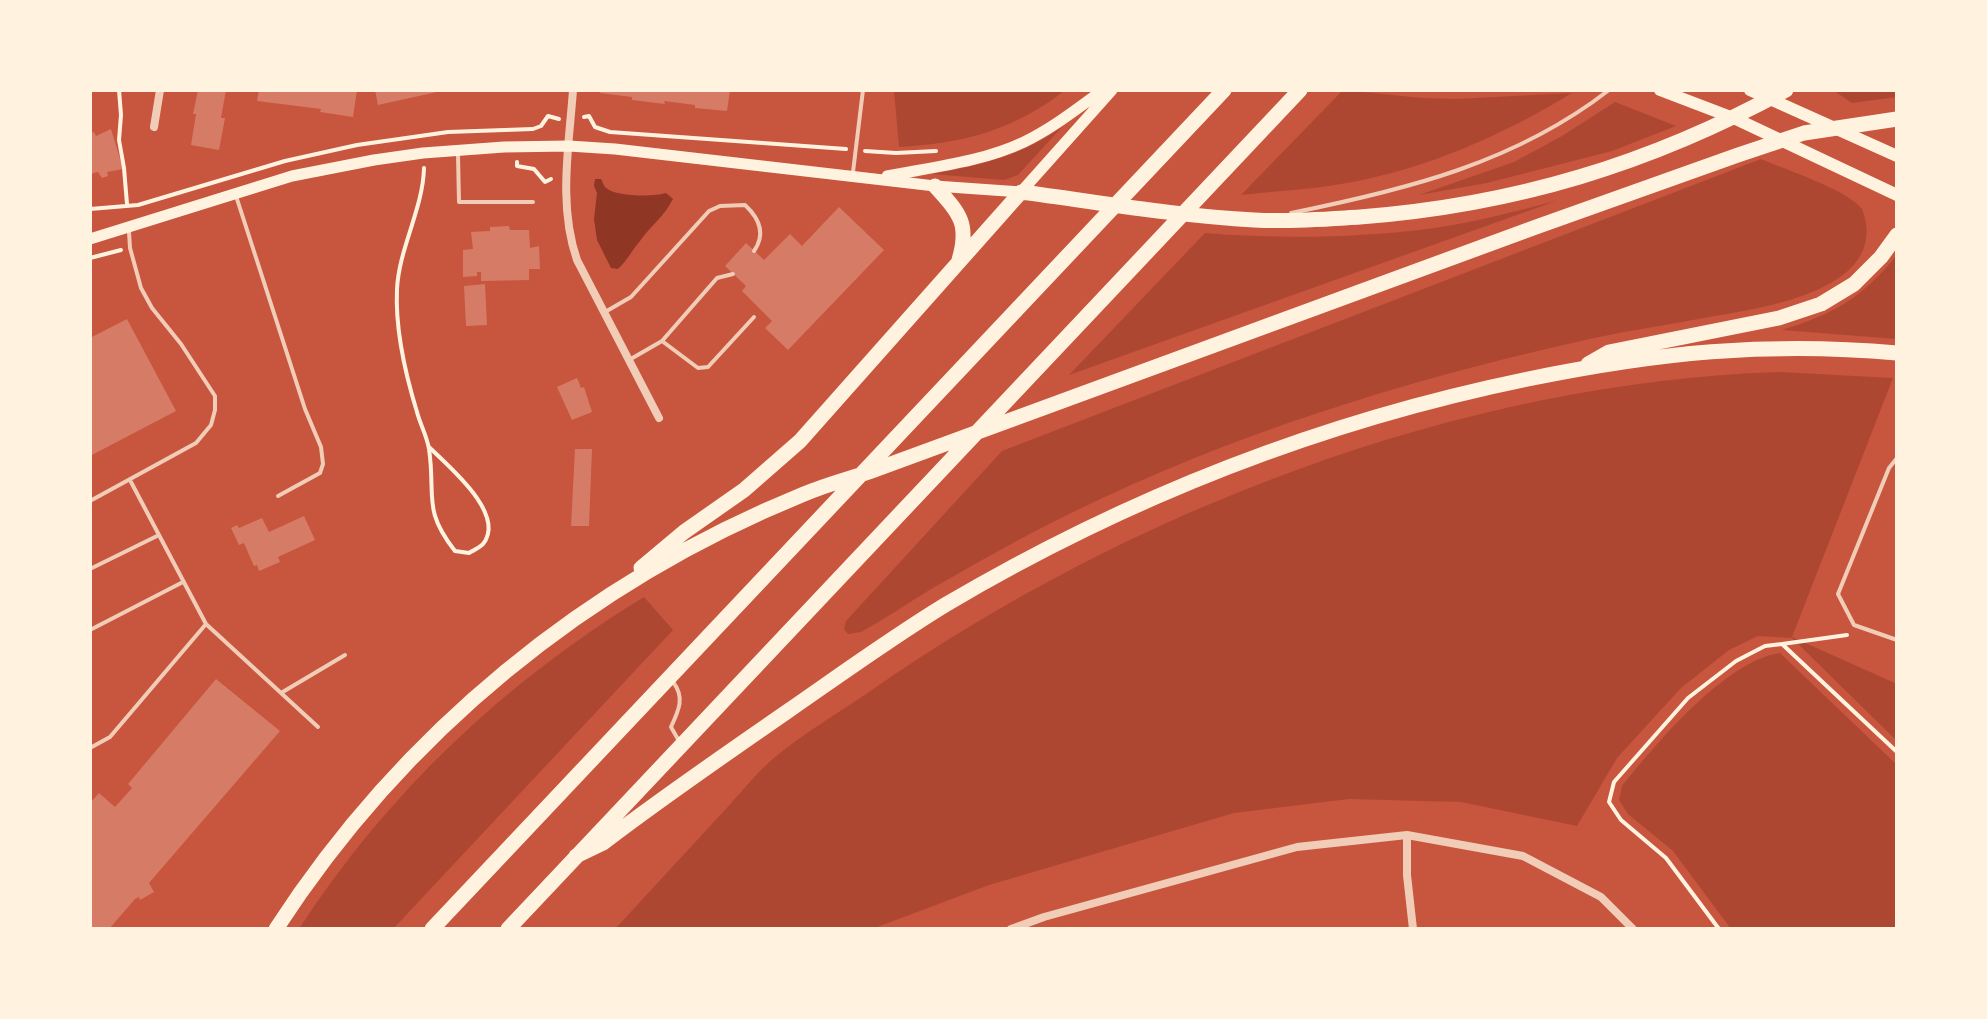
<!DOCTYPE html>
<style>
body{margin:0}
#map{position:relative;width:1987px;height:1019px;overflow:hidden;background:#c8553d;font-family:"Asap Condensed",sans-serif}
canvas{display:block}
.frame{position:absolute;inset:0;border:92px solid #fff3e0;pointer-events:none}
</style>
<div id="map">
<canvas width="1987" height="1019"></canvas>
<div class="frame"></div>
</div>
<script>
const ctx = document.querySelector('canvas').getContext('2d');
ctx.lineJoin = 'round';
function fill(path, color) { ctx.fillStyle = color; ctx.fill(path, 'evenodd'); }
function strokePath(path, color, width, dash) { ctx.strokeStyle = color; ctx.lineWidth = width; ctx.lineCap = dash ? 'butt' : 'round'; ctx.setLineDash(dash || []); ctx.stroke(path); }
fill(new Path2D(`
 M894,90H1065C1016,130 960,144 899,147Z
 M1343,90L1422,98L1456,99L1572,93C1501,136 1425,170 1341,184C1308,190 1274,191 1241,195Z
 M1833,90H1897V97L1852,103Z
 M1615,102L1676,126L1612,151L1487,183L1419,195L1514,162L1562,136Z
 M1062,127L1018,175L1004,180L932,174C979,166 1024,155 1062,127Z
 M1761,159C1784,169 1848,190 1862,209C1863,211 1866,222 1866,224C1876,296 1747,310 1698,319C1656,327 1613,333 1572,343C1400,382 1230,435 1071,513C1026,535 982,560 938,585C912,600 887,618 861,632L848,634L844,629L846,621L1002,451Z
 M1556,201L1069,375L1205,233C1278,239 1354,238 1428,229C1471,223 1513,212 1556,201Z
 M1897,255V339L1782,330C1834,314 1862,298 1897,255Z
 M1779,372L1893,378L1792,637L1897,684V741L1792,638L1758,636L1729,650L1681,688L1617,758L1577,826L1461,802L1349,799L1234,813L989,885L872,929H615C651,890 687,851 723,812C740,794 756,773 775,757C804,733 838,713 869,692C1128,511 1462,382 1779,372Z
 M644,597L673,630L393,929H299C387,793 506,681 644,597Z
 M1780,653L1897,765V929H1731L1673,851L1628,814L1619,800L1622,786C1656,744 1725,661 1780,653Z`), '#ae4732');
fill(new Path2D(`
 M595,179H601C603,182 603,185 605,187C614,197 655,197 666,193L673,199C663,218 652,224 640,241C632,250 627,261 618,269L611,268L597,240L594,219L597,193L594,186Z`), '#8f3625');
fill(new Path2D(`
 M198,90H226L221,118H225L219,150L191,145L196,114H193Z
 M259,90H357L353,117L320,112L321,109L257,101Z
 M375,90H436L437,92L378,105Z
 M601,90H730L727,111L695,108V105L664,101L665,104L632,100V97L600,93Z
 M111,129L123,169L107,172L108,176L102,178L98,172L90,174V133L94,132L96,136Z
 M839,207L884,250L788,350L765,328L772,321L742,291L746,286L725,266L746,243L764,260L790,234L802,246Z
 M509,226L510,230H529L530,248L539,246L540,269H529V280L481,281V272H477V276L463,277V250L473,249L471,232L490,231V227Z
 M485,284L487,325L466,326L464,286Z
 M127,319L176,411L90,456V338Z
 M577,378L581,388L584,387L592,412L572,420L557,387Z
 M575,449H592L589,526H571Z
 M304,516L315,540L278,557L280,562L259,571L257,565L254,566L244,543L239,545L231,528L237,525L239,528L262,518L269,532Z
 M216,679L280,731L149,883L154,892L140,900L139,897L135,899L109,929H90V803L99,793L115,807L132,788L128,784Z`), '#d67c66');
strokePath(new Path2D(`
 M119,90L121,115L119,140L124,168L127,204
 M584,117L589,116L595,127L610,132L846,149
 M865,151L896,153L936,151
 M517,162V166L534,169L545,182L551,179
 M424,168C423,209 399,248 397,289C395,330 405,373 417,412C420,424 427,436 429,449C436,496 422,509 455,551L469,553C474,550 479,548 483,544C507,514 448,466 429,447
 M90,209L138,205L285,161L357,145L448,132L533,129L541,126L548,116L559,119
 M90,258L121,250
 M1782,644L1847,635
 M1719,929L1666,858L1621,820L1609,802L1614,782L1688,698L1736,661L1765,646L1782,644L1897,752`), '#fff3e0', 4);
strokePath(new Path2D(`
 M458,155L459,202H533
 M853,172L863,90
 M237,199L305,409L321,447L323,464L320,473L278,496
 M1291,213C1405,190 1515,163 1609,90
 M605,312L631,297L709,211L720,206L745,205C760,219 766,234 754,251
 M662,341L698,368L708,367L754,317
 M629,360L662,341L717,278L733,274
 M1897,458L1889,468L1838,594L1854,625L1897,640
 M131,482L206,624
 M90,501L196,443L211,425L215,410V396L181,344L152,308L141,288L130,248L129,232
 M90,569L157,536
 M90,630L183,582
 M673,682C685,697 679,710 671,727L679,741
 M281,693L345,655
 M90,748L110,737L206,624L318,727`), '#f1ccb7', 4);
strokePath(new Path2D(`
 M573,90C569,146 558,205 577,260L659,418
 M154,127L160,90
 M1407,835V875L1413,929
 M1011,929L1044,917L1297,847L1407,835L1523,856L1601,897L1633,929`), '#f1ccb7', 8);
strokePath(new Path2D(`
 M887,176C933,167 982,162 1024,142C1053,128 1078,108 1103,90
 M90,239L292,176L374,160L423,153L504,147L569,146L615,149L935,186L1021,192L1112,90`), '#fff3e0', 11);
strokePath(new Path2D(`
 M1660,90L1736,119L1897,195
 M1750,90L1897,156`), '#fff3e0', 12);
strokePath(new Path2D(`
 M935,186C959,213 970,223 959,260
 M1588,364L1609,352L1779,318L1821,304L1854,284L1881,257L1897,235
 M641,568L684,532L744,490L800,441L1021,192C1098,202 1176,216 1254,220C1289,222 1326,219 1360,217C1515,205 1650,164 1786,90
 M576,856L603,843C663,797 726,754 788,711C840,675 891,638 945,605C1126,498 1323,421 1528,379C1655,353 1767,341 1897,353
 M276,929C403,733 587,582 804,494C825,485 848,479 869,472L1536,227L1738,155L1804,133L1897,119
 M432,929L1224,90
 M508,929L1300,90`), '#fff3e0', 15);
</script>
